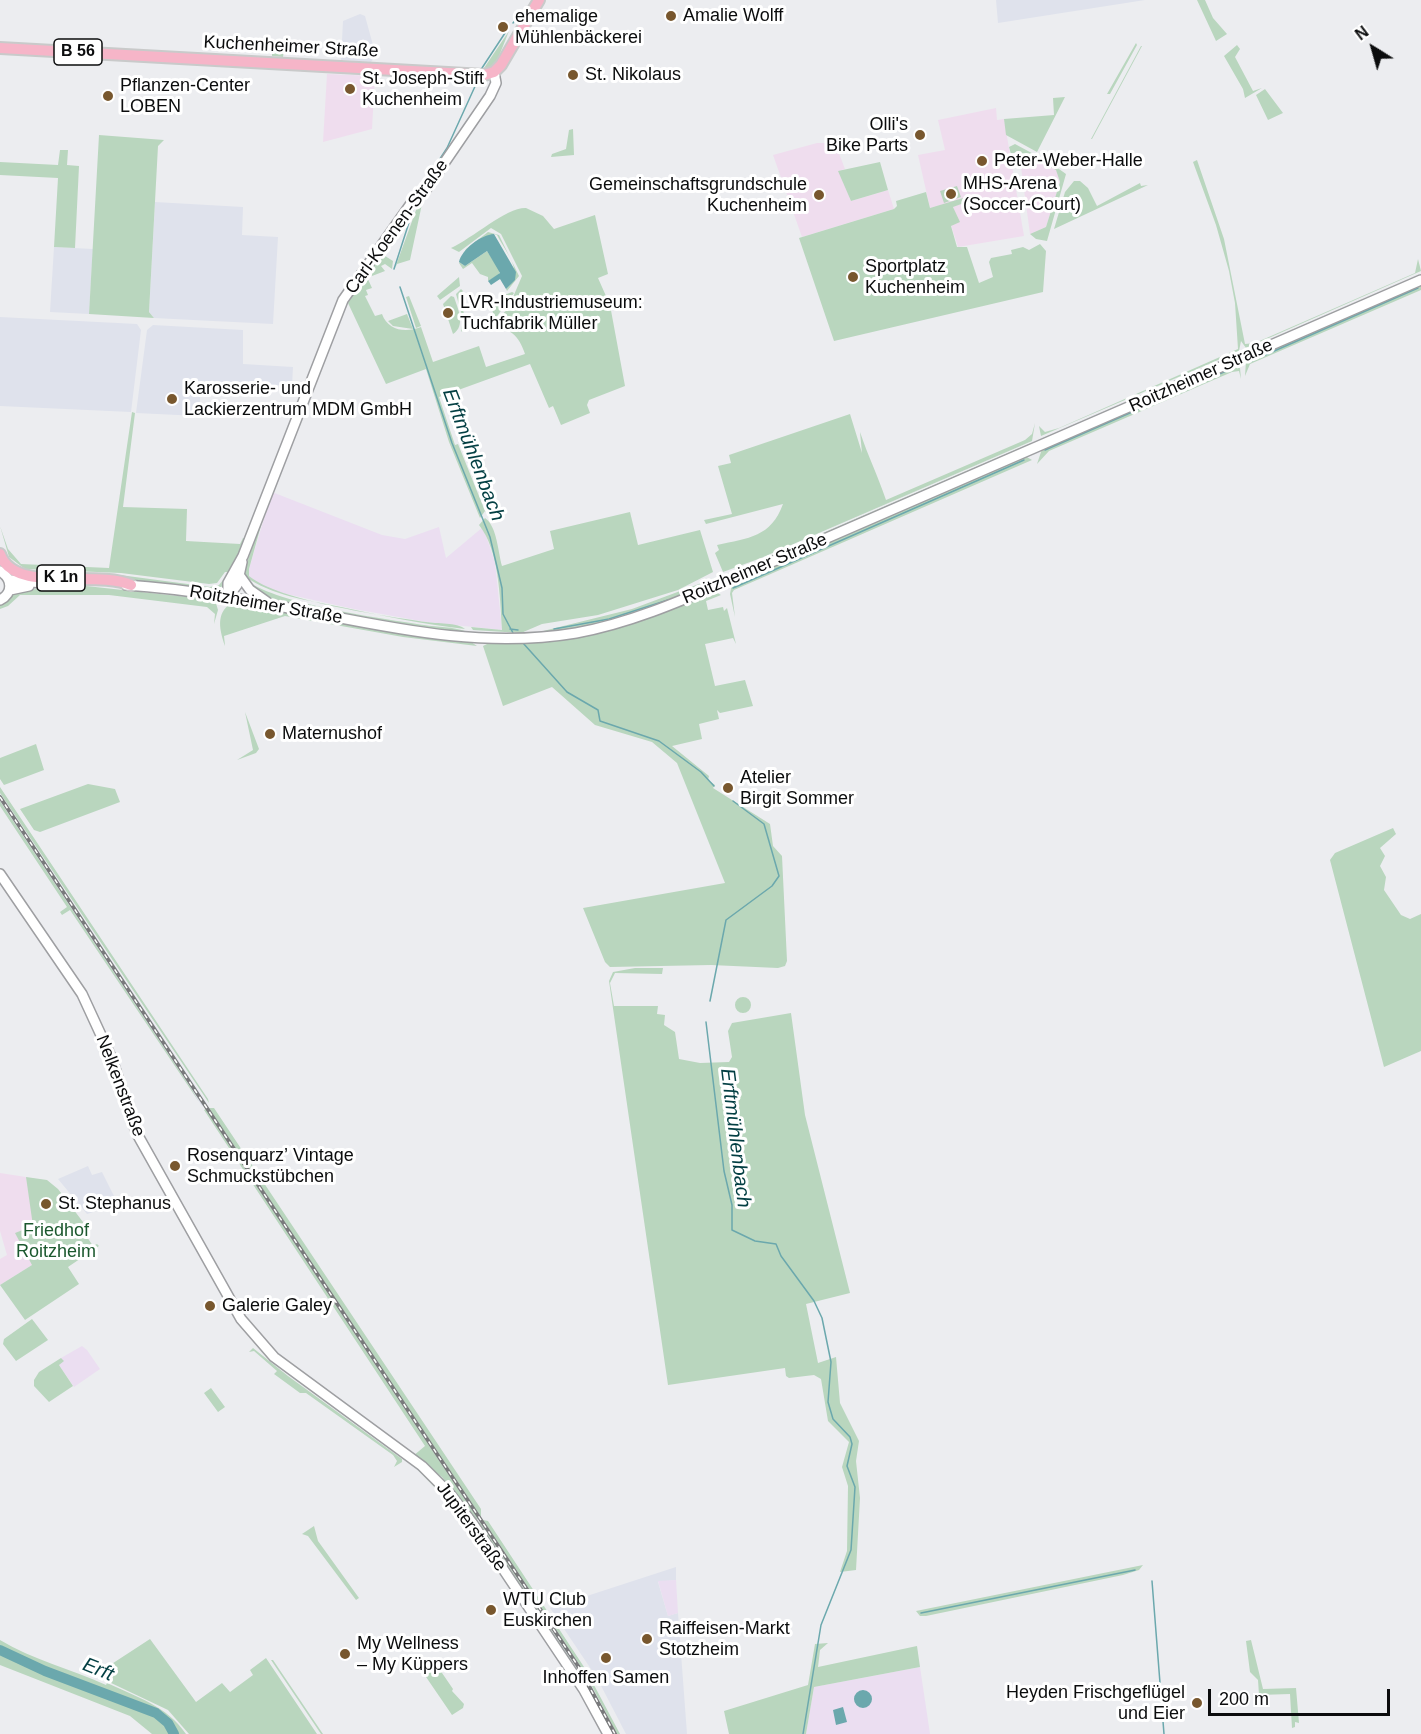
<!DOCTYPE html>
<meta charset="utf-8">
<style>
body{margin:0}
#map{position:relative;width:1421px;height:1734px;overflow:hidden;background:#ecedf0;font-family:Helvetica,sans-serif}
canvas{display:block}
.north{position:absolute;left:1343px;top:18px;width:60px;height:60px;-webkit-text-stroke:4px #fff;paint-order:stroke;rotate:323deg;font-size:16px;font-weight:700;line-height:24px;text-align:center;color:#0b0c0d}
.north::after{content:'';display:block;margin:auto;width:21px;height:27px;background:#0b0c0d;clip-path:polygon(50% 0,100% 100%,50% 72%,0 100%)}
.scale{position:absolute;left:1208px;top:1689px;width:182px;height:27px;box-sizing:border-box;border:3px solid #0b0c0d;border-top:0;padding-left:8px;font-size:18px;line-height:21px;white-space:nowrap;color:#0b0c0d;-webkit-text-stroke:4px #fff;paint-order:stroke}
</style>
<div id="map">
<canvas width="1421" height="1734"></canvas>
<div class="north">N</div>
<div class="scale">200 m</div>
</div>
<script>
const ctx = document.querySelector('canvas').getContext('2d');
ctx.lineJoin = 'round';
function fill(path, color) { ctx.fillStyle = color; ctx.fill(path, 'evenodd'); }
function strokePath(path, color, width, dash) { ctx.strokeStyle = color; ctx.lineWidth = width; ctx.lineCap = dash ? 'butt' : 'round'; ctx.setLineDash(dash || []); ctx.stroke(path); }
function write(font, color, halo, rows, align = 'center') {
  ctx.font = font + ' Helvetica,sans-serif'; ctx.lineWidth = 6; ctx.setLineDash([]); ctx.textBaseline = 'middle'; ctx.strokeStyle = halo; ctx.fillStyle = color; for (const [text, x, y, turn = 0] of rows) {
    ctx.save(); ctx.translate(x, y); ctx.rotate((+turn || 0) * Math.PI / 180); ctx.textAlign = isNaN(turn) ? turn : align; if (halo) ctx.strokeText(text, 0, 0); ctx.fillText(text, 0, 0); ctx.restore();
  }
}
fill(new Path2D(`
 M996,0H1145L998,23Z
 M360,14L365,16L376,56L371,62L341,60L343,21Z
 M155,202L243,207L242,235L278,237L273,324L154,318L149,312Z
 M54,247L93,249L89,314L50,312Z
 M0,317L137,324L141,330L131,412L0,406Z
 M153,325L243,330V364L293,367L292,386L201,381L199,416L136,413L147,330Z
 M0,793L207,1104L202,1106L0,801Z
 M209,1108L481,1517L478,1519L226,1140L207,1111Z
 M88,1166L92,1175L102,1172L118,1204L87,1214L58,1179Z
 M483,1520L585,1673L617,1734H612L589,1687L480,1522Z
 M676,1567V1580L658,1582L668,1616L678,1613L687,1734H626L597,1678L550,1608Z`), '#dfe2ec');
fill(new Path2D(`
 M272,492L382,535L405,539L439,527L446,558L483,527L495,562L502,630L426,622L354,609L282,593L260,585L249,576V569Z
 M82,1346L87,1350L100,1369L74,1387L59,1365L61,1358Z
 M676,1580L678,1613L668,1616L658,1581Z
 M920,1667L930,1734H806L814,1687Z`), '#ebdef1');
fill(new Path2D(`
 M327,74L375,76L372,129L323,142Z
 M996,108L997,120L1004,119L1024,236L958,247L951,225L957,221L953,206L963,199L930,208L918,155L945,150L938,120Z
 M817,143H835L845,169L839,171L851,201L888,190L894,209L802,237L773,155Z
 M1019,151L1056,169L1060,182L1046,227L1030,234L1021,167L1014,153Z
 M0,1173L26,1177L34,1226L32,1265L0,1285V1259L7,1255L0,1231Z`), '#efddee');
fill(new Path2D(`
 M1197,0H1205L1213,18L1227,34L1216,41Z
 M509,31L497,61L491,67L484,68Z
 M285,41L283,57L272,56V45Z
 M1136,43L1137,45L1110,94H1107Z
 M1237,45L1240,49L1235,57L1253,91L1262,88L1245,98L1243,89L1224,56Z
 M1142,46L1092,139H1091L1141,46Z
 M1265,89L1283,113L1268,120L1256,95Z
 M1065,97L1037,152L1006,135L1004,119L1054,115L1053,98Z
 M573,129L574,155L551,157L552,154L566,149L569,130Z
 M99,135L164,140L158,146L149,312L154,318L89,314Z
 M1015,144L1052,164L1066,174L1047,241L1036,239L1030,234L1046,227L1060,182L1056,170L1030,156L1021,159L1019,151L1011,154L1009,147Z
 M60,150H68L67,165L79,166L75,248L54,247L58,178L0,175V162L58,165Z
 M1197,160L1224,239L1245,344L1255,343L1415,273L1418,259L1421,271L1246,348L1241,341L1239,351L1041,436L1039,426L1045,432L1059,428L1238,349L1235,303L1229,271L1216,225L1193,162Z
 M880,162L888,190L851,201L838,171Z
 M1074,181H1080L1088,188L1097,206L1140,183L1141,186L1148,185L1054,229L1065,192Z
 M957,186L961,197L944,203L940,191Z
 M926,192L930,208L963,198L964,203L953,207L960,222L951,226L957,247H967L979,283L993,277L989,262L991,258L1012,254L1011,250L1023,247L1029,250L1040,244L1046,251L1043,292L834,341L799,238L894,209L897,206L896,201Z
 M419,202L422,204L410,260L397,264L395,268Z
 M526,208L543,216L554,229L595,215L608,274L598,278L610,305L625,386L589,400L587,405L590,413L561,425L553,406L549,408L530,364L439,397L455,445L458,444L485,511L480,518L449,442L426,369L386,384L348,303L366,275L372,288L366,290L368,295L365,296L375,316L382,314C388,331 406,333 421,327L433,362L479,346L486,367L525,354C519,335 509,327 489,326L508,309L522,276L501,234L491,228L459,252L451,248C473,238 507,207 526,208Z
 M488,232L499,235L519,276L507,291L506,289C525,271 507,255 497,235L494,234L459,262L465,266L487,251L500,271L499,275L488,281V277L480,274L472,263L463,269L459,263L466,249Z
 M382,254L393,261L392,269L385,264L381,266L385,271L372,276L369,272Z
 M1419,275L1417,278L1248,349Z
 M459,277L460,286L440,300L437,296Z
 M1421,284V290L1250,364L1245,376L1246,361Z
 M461,289L463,291L459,295L467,325L461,332L463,319L456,294Z
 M512,292L514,293L495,319L490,303L502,301V296Z
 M409,296L421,326L416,328L406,297Z
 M451,296L454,297C458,309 466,326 453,334L443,304Z
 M407,314L413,329L393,326L388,321Z
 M1240,353L1046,440L1043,438L1239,353Z
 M1234,365L1240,368L1241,379L1239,371L1232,372L1049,451L1037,464L1042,449Z
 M132,412L135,413L123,507L187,509L186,541L240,544L243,538L246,539L231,572H225L217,583L209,584L121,573L25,569L9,557L0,526L8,549L21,564L109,568Z
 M850,414L862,453L860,432C868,456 878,476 886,500L1025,440L1032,434L1035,423L1032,441L761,558L723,572L715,553L719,550L717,545C749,538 771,537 783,504L706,524L704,520L732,514L718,466L731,463L729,455Z
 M1031,443L1029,447L762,562L728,574Z
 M1025,456L1032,460L734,590L732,593L735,617L730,594L732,583Z
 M265,511L249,569V576C279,601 384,616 426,622C437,624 457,622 465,629C423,624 382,616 341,607C307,600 273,596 244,576V571Z
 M630,512L638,545L700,530L713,572L678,590L598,615L542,624L521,633L473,630L471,627L502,630C500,596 499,550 479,525L485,518C497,526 498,552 502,566L554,549L550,531Z
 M16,567L28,572L120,575L210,587L219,585L228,574L223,586L214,590L28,574Z
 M715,578C708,588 690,592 679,597C625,618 589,630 531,634L632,609Z
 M248,581C277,604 384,619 424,625C437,627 454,627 465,631L443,633L285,603L255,592Z
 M86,586L215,600L218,610L214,624L215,614L207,607L109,595H20L8,606L0,609V604L20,590Z
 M714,591L721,595L706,601L708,610L723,607L724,611L727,608L736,644L733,638L705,644L715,686L745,680L753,706L720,713L717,710L719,719L699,724L702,739L672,746L709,776L708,780L715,785L713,788L770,824L773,846L782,856L787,961L785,966L778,968L711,965L610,967L605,962L583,908L725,883L677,763L652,742L595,725L552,687L503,706L483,646L491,642L516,643L551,639Z
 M231,603L407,634L471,642L477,646L403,637L285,616L224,636L225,646C220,631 215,614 231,603Z
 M245,712L259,749L256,753L237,760L253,750Z
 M36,744L44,770L4,785L0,779V758Z
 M88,784L115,789L120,802L40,832L34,830L20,809Z
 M0,787L208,1099L209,1103L0,793Z
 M0,801L191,1088L199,1102L70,910L62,915L60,912L67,907L0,806Z
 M1393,828L1396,834L1380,848L1385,856L1380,866L1386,877L1384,890L1401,915L1410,919L1421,914V1051L1384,1067L1330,860L1335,853Z
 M635,968H663L662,974L615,973L610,983L614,1006H658L657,1014L665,1015L664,1025L675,1032L679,1059L700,1063L729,1062L732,1057L728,1031L732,1023L791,1013L805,1115L850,1293L806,1304L818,1363L836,1357L840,1403L859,1441L856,1461L860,1498L856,1570L840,1572L847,1551L848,1486L842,1467L849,1442L828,1421L821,1379L814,1375L789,1378L786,1376L785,1368L668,1385L609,981L613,972Z
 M735 1005a8 8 0 1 1 16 0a8 8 0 1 1-16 0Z
 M209,1108H214L232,1135L481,1509V1517Z
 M206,1109L226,1140L478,1519H474L442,1477L413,1456L425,1446L204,1110Z
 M26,1177L47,1180L58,1189L86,1226L88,1228L83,1231L93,1246L97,1244L99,1246L68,1267L79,1284L25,1320L0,1285L32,1265L15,1233L33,1226Z
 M32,1319L48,1340L16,1361L3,1344L4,1339Z
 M253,1348L288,1376L402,1459V1462L394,1467L397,1461L393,1455L306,1393H300L274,1374L277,1371L254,1351L249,1352Z
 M61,1358L64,1361L59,1365L73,1386L49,1402L34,1386V1380L39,1372Z
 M211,1388L225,1407L218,1412L204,1393Z
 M411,1463L444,1491L494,1560L490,1562L446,1499Z
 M483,1520L488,1521L586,1670L620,1734H617L585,1673Z
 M480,1522L589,1687L612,1734L478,1524Z
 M314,1526L318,1541L359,1598L356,1600L308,1536L302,1534Z
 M1143,1565L1139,1570L1123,1575L926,1616H920L916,1611Z
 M150,1639L196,1702L222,1683L230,1692L253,1675L250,1670L266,1658L317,1734H189L168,1710L109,1682L101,1675L104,1669Z
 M0,1640C33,1660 71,1669 106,1685L107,1683C137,1697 167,1706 186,1734H152L130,1716L0,1665Z
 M1251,1640L1263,1689L1296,1688L1299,1723L1295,1722V1727L1292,1728L1290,1694L1259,1695L1258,1680L1250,1672L1246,1641Z
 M828,1643L820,1650L818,1667L917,1646L920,1667L814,1687L806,1734H729L724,1711L808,1685L815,1644Z
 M271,1660H273L323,1734H321Z
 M433,1669L440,1670L453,1689L452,1691L464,1704L463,1708L452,1715L424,1674Z`), '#b9d6be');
fill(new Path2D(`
 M494,234L516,272L515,280L506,289L500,279L491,285L488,281L500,273L487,251L465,266L459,262C462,249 481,235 494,234Z
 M854 1699a9 9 0 1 1 18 0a9 9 0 1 1-18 0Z
 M843,1707L847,1722L836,1725L833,1710Z`), '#6ba8ad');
strokePath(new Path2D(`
 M513,23L518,17
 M482,68L507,30
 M421,188L447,148L477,82
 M394,269L414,207
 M400,287L452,443L490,537L502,588L503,614L513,633
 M1249,362L1418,288
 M1045,450L1233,368
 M733,588L1024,460
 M684,593L705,584
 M510,629L518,630
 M554,629L609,619L668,600
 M523,643L567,692L598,710L600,721L659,741L701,772L714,786
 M710,1001L726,920L772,886L779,876L764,824L733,801
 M706,1022L724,1171L732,1205V1230L755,1241L776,1244L781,1256L814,1301L822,1318L831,1362L828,1402L833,1419L850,1437L852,1444L847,1466L855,1487L851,1550L821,1625L803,1734
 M1152,1581L1164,1734
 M921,1613L1135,1570`), '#6ba8ad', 1.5);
strokePath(new Path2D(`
 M0,1650L45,1671L156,1713L168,1723L174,1734`), '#6ba8ad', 10);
const secondary = new Path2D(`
 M0,571C13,579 13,593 0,600
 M240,576L250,590L267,602
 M9,580L43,583
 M126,585C189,589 252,601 315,613C402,630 487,648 576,633C641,621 700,592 760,567L1421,280
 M10,590L29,586
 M228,597V583L243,556L343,300L410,205L425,191L490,96L496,83L494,72
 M228,597L237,585L242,562
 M0,874L82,994L112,1059L136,1132L241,1319L274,1357L422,1466L450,1494L473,1524L584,1690L608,1734`);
const primary = new Path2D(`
 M0,48L484,75L494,72L501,65L539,0
 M0,554C14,595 96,569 131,585`);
strokePath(secondary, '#9e9fa2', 12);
strokePath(primary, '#c9caca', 14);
strokePath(secondary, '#fff', 9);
strokePath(primary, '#f6b5c8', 10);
const rail = new Path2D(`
 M0,797L578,1666L615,1734`);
strokePath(rail, '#797a7c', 4);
strokePath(rail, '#fff', 1.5, [4.5]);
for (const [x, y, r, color] of [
 [671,16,6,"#78572e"],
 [503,27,6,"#78572e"],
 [573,75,6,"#78572e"],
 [350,89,6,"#78572e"],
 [108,96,6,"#78572e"],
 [920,135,6,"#78572e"],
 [982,161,6,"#78572e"],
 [951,194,6,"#78572e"],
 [819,195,6,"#78572e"],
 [853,277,6,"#78572e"],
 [448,313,6,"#78572e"],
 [172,399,6,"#78572e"],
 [270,734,6,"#78572e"],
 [728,788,6,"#78572e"],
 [175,1166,6,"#78572e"],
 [46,1204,6,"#78572e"],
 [210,1306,6,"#78572e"],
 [491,1610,6,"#78572e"],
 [647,1639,6,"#78572e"],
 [345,1654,6,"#78572e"],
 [606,1658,6,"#78572e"],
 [1197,1703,6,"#78572e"]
]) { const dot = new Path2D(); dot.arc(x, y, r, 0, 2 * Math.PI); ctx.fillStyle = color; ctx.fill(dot); strokePath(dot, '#fff', 2); }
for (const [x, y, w] of [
 [78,52,48],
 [61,578,48]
]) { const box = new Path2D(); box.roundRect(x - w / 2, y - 13, w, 26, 4.5); ctx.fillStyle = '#fff'; ctx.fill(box); strokePath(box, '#0b0c0d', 1.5); }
write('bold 16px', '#0b0c0d', null, [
 ["B 56",78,52],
 ["K 1n",61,578]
]);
write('18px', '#0b0c0d', '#fff', [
 ["Amalie Wolff",683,16],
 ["ehemalige",515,17],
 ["Mühlenbäckerei",515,38],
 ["St. Nikolaus",585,75],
 ["St. Joseph-Stift",362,79],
 ["Kuchenheim",362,100],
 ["Pflanzen-Center",120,86],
 ["LOBEN",120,107],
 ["Olli's",908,125,"right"],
 ["Bike Parts",908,146,"right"],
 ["Peter-Weber-Halle",994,161],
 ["MHS-Arena",963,184],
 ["(Soccer-Court)",963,205],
 ["Gemeinschaftsgrundschule",807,185,"right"],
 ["Kuchenheim",807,206,"right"],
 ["Sportplatz",865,267],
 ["Kuchenheim",865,288],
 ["LVR-Industriemuseum:",460,303],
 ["Tuchfabrik Müller",460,324],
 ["Karosserie- und",184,389],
 ["Lackierzentrum MDM GmbH",184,410],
 ["Maternushof",282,734],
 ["Atelier",740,778],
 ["Birgit Sommer",740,799],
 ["Rosenquarz’ Vintage",187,1156],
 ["Schmuckstübchen",187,1177],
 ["St. Stephanus",58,1204],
 ["Galerie Galey",222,1306],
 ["WTU Club",503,1600],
 ["Euskirchen",503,1621],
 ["Raiffeisen-Markt",659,1629],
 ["Stotzheim",659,1650],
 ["My Wellness",357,1644],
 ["– My Küppers",357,1665],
 ["Inhoffen Samen",606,1678,"center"],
 ["Heyden Frischgeflügel",1185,1693,"right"],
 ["und Eier",1185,1714,"right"]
], 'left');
write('18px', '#0b0c0d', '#fff', [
 ["Kuchenheimer Straße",291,47,3],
 ["Carl-Koenen-Straße",397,227,-54],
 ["Roitzheimer Straße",1201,376,-24],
 ["Roitzheimer Straße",755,569,-23],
 ["Roitzheimer Straße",266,605,10],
 ["Nelkenstraße",120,1086,69],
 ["Jupiterstraße",471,1527,54]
]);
write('18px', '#1b582e', '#fff', [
 ["Friedhof",56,1231],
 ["Roitzheim",56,1252]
]);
write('italic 20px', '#033f43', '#fff', [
 ["Erftmühlenbach",473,455,69],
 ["Erftmühlenbach",735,1138,83],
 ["Erft",98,1670,22]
]);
</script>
